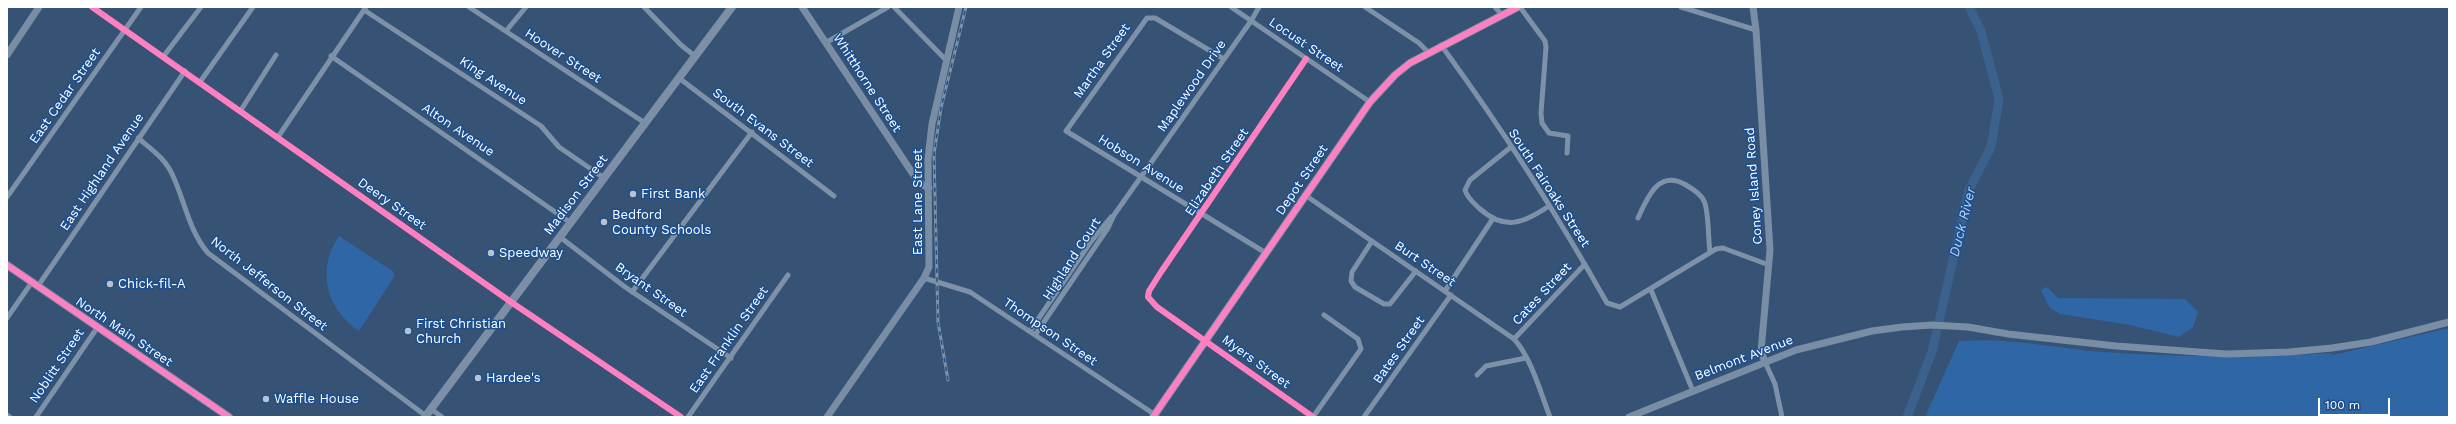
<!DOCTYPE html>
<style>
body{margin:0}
#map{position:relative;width:2456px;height:424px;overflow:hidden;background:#365274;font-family:"Work Sans",sans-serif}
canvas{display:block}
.frame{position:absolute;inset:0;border:8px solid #fff;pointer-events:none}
.scale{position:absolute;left:2318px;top:398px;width:72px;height:18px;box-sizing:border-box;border:2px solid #fff;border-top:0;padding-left:5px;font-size:12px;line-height:14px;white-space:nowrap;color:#fff;-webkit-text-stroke:3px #1b4f8f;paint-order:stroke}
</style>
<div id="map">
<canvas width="2456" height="424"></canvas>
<div class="frame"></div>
<div class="scale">100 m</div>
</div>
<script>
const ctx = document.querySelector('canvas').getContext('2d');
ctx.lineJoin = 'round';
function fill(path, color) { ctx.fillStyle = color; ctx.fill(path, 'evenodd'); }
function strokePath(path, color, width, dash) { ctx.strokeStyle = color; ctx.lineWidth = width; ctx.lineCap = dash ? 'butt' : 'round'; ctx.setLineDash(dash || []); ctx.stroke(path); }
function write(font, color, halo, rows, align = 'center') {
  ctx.font = font + ' "Work Sans",sans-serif'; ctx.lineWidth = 3; ctx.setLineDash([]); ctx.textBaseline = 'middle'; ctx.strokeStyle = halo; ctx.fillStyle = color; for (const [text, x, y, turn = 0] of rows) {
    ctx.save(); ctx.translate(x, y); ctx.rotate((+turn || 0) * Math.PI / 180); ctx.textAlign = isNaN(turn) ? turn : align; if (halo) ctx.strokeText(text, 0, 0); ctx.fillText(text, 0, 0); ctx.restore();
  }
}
fill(new Path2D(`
 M339,236L394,272V277L359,331C326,309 316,269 339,236Z
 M2047,287L2058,298L2185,299L2198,312L2193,327L2179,337L2130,325L2060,314L2050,308L2041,290Z
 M2449,328V417H1925L1959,341C2007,337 2055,348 2103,352C2179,357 2255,358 2330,353L2333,355Z`), '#2f66a5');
strokePath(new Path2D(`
 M1907,417L1932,352L1969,190L1991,147L1999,99L1981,31L1969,7`), '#3b618d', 9);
strokePath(new Path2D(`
 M92,7L511,302L681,417
 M469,7L645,123
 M644,7L681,45L696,57
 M894,7L946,60
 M1231,7L1370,102
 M1365,7L1419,43L1428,52
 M1495,7L1502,15
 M1520,7L1545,41L1546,47L1541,113L1542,123L1549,133L1568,136L1567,153
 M1681,7L1756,30
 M364,10L541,126L559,147L604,178
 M506,31L526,7
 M827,42L888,7
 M1441,45C1501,127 1557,214 1607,303L1620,307L1716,249L1723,248L1769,265
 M331,56L571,223
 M163,57L201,7
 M1224,59L1155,18H1147L1066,131L1266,253
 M1306,59L1161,272L1149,291L1148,297L1157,307L1313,417
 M679,78L834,196
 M200,82L253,7
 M241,110L276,55
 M278,137L366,7
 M138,138C151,149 166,159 173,176C185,202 189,231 208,253L426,416
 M1511,147L1470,180L1465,190C1467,198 1474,203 1480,209C1505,231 1524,223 1549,206
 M1305,195L1514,339C1531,357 1541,394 1550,417
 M7,197L141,7
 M1638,218C1648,196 1659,169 1686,185C1693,189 1701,194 1704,201C1709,211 1708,239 1710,252
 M560,237L625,287L731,358
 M1372,241L1352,272L1351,281L1355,287L1384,304H1390L1416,271
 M924,278L970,292L1157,416
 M38,286L185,71
 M1651,290L1693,391
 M1445,291L1492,220
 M632,292L752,132
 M7,318L32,282
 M1030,331L1090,243L1111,217
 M1035,335L1108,228L1114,215L1251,21L1259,7
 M1514,339L1585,264
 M1765,362L1775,384L1782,417
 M1477,375L1486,366L1526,358
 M431,409L442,417
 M7,415L10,417
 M36,417L97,328
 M688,417L788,275
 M1313,417L1361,349L1358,339L1324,315
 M1364,417L1451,295`), '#7d92a8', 5);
strokePath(new Path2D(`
 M802,7L913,174L921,184L929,188
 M1753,7L1756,30L1770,250L1761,351L1765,362
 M7,55L39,7
 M827,417L924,278L929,267L928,159L932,124L959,7
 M1629,417L1796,350L1872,331L1902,327L1932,325L1968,327L2008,334L2116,346L2226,354L2289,352L2332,348L2371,342L2449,322`), '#798da4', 7);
strokePath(new Path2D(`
 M7,265L229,417
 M425,417L732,7
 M1153,417L1370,102L1395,75L1410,63L1518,7`), '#7d8ea7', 8);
const rail = new Path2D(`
 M948,380L938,322L934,154L941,108L966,7`);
strokePath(rail, '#7e92a7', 3);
strokePath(rail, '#1b4f8f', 1.5, [4.5]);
strokePath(new Path2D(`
 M92,7L511,302L681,417
 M1306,59L1161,272L1149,291L1148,297L1157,307L1313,417
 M7,265L229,417
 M1153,417L1370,102L1395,75L1410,63L1518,7`), '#ff80c0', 6);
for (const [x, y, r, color] of [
 [633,194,4,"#b9c2ce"],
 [604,222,4,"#b9c2ce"],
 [491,253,4,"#b9c2ce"],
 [110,284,4,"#b9c2ce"],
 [408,331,4,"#b9c2ce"],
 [478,378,4,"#b9c2ce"],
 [266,399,4,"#b9c2ce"]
]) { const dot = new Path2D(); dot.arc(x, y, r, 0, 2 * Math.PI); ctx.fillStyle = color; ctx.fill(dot); strokePath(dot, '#1b4f8f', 1.5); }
write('13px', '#fff', '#1b4f8f', [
 ["Locust Street",1306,45,34],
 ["Hoover Street",563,56,33],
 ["Martha Street",1102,61,-55],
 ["King Avenue",493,81,33],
 ["Whitthorne Street",867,83,57],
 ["Maplewood Drive",1192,86,-55],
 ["East Cedar Street",65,96,-55],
 ["South Evans Street",763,128,37],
 ["Alton Avenue",458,130,34],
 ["Hobson Avenue",1141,164,32],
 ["East Highland Avenue",102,172,-56],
 ["Elizabeth Street",1217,172,-56],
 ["Depot Street",1302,180,-56],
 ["Coney Island Road",1754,186,-94],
 ["South Fairoaks Street",1549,188,57],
 ["Madison Street",576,195,-53],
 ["East Lane Street",918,202,-90],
 ["Deery Street",392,204,35],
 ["Highland Court",1072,259,-57],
 ["Burt Street",1425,264,34],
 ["North Jefferson Street",269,284,38],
 ["Bryant Street",651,290,35],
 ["Cates Street",1542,294,-47],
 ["North Main Street",124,332,34],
 ["Thompson Street",1050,332,34],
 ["East Franklin Street",729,340,-55],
 ["Bates Street",1399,350,-55],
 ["Belmont Avenue",1744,358,-21],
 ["Myers Street",1256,362,36],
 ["Noblitt Street",57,366,-56]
]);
write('13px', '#fff', '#1b4f8f', [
 ["First Bank",641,194],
 ["Bedford",612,215],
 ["County Schools",612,230],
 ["Speedway",499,253],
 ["Chick-fil-A",118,284],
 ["First Christian",416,324],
 ["Church",416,339],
 ["Hardee's",486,378],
 ["Waffle House",274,399]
], 'left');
write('italic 14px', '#b5d3f5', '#1b4f8f', [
 ["Duck River",1963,222,-76]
]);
</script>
